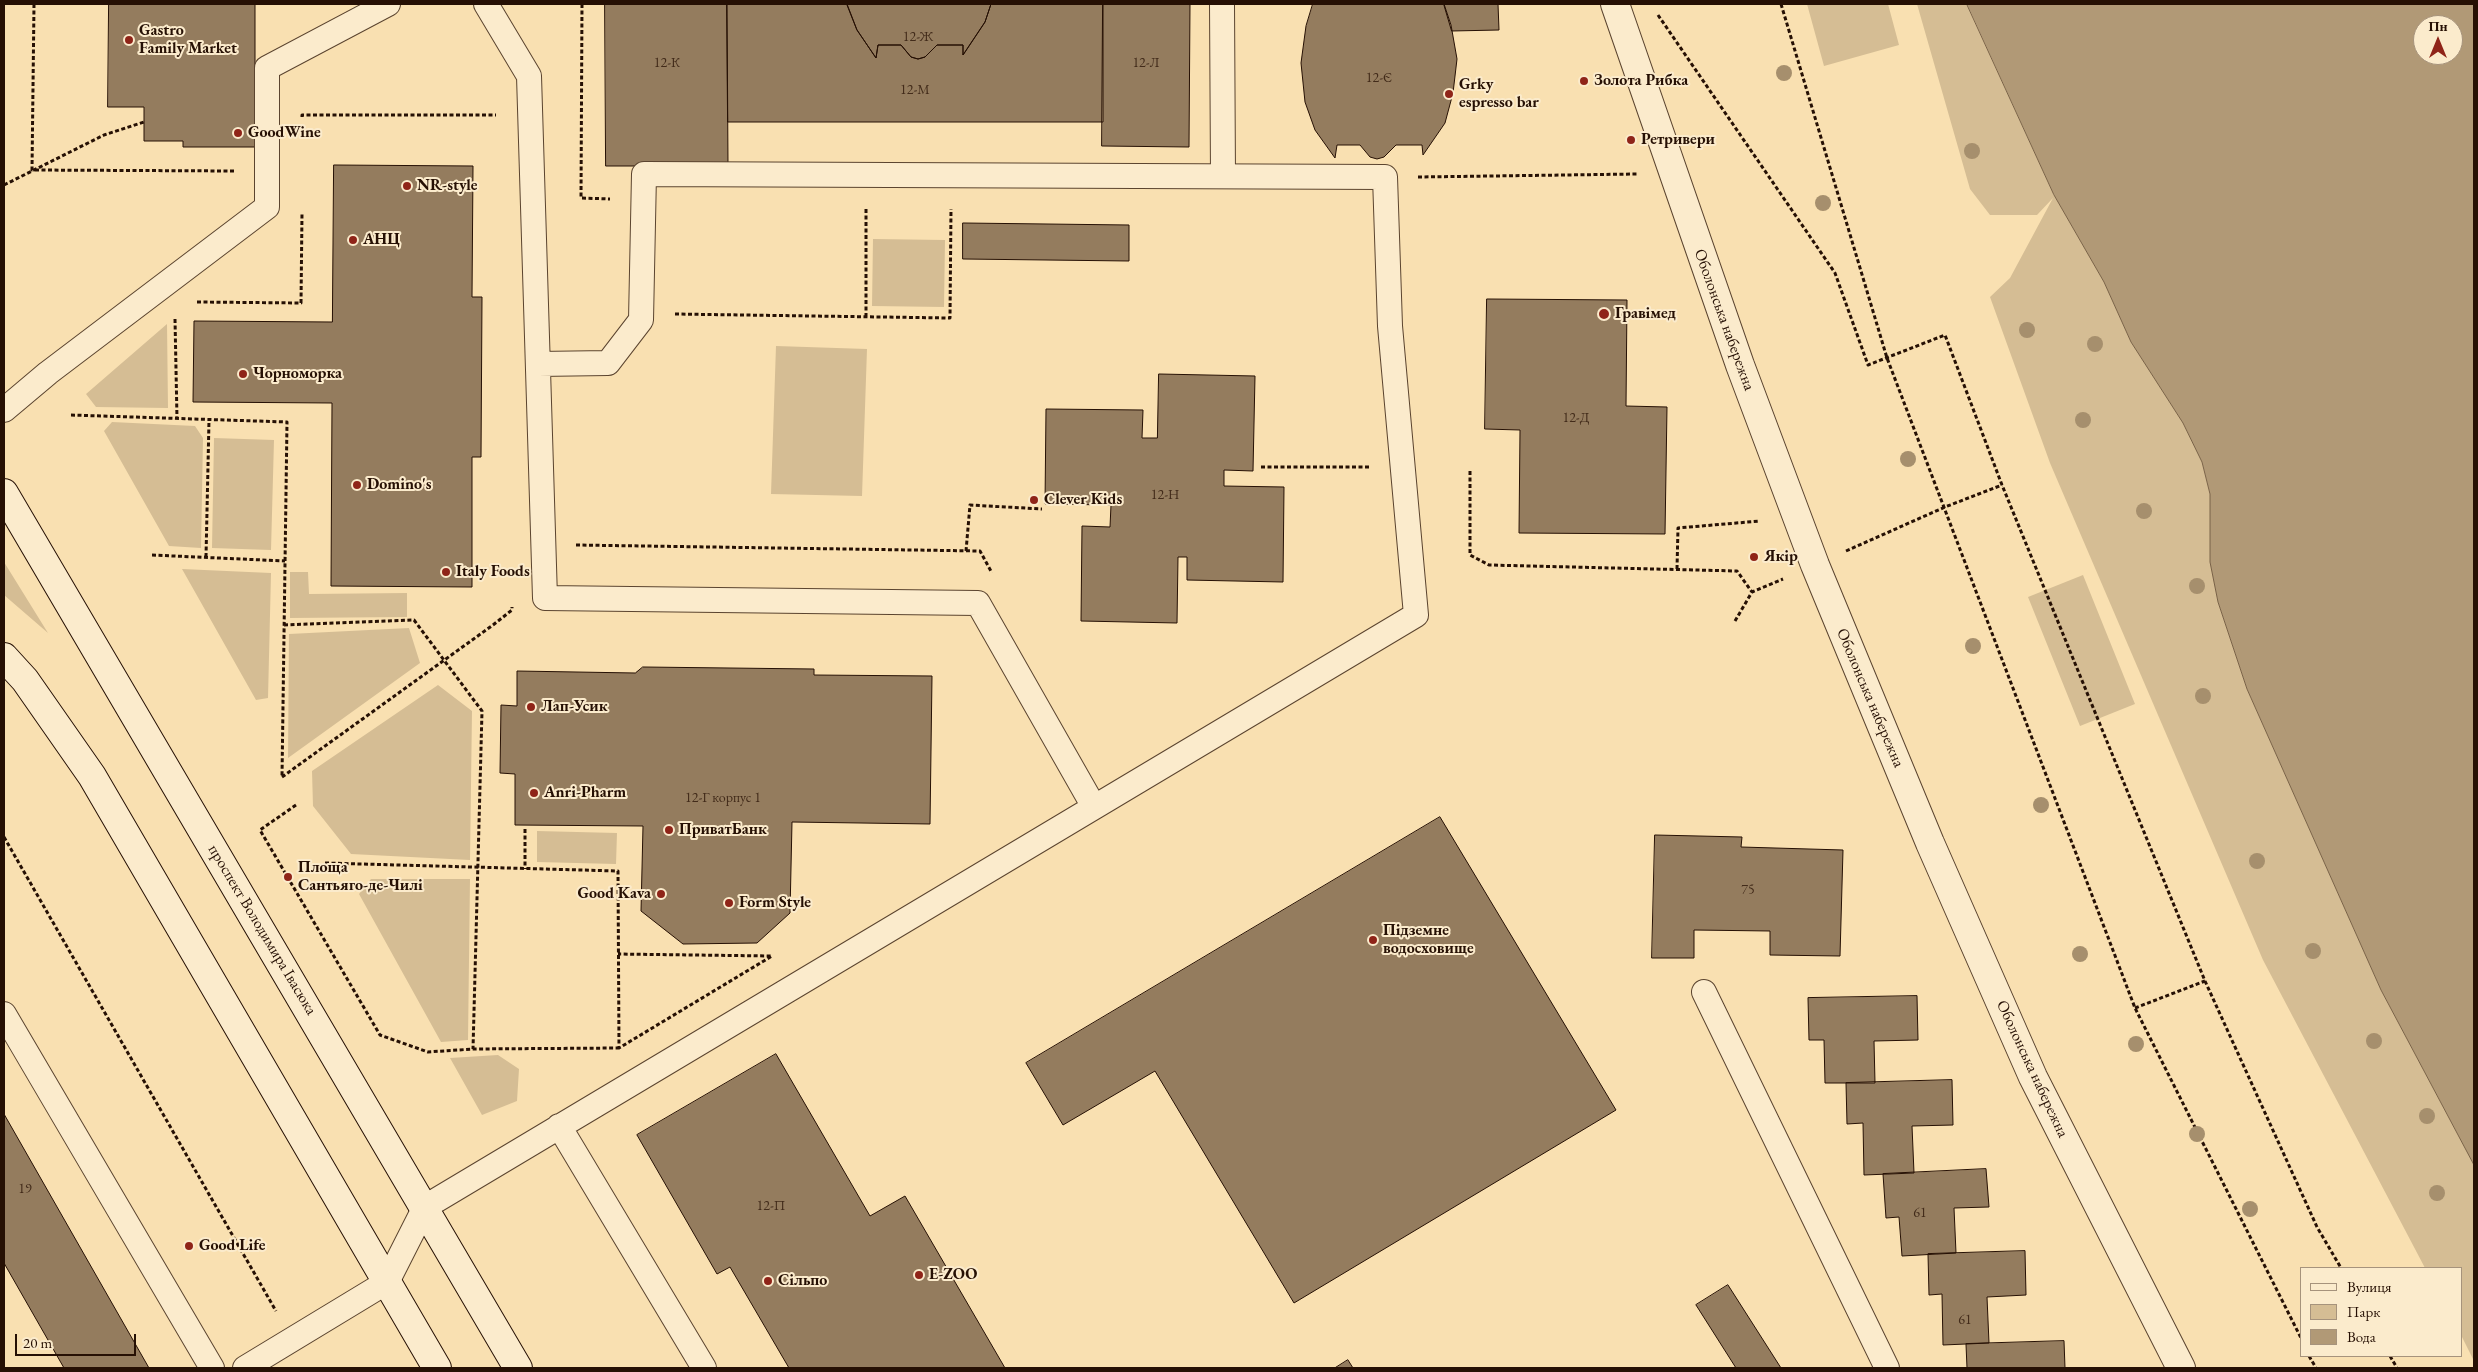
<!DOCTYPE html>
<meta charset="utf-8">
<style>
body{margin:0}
#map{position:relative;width:2478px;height:1372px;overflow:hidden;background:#f9e0b1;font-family:"EB Garamond",serif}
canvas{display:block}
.frame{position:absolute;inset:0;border:5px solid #261004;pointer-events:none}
.legend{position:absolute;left:2300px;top:1267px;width:162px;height:90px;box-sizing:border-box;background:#fbebcc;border:1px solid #a6937c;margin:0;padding:6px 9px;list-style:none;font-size:15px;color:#261004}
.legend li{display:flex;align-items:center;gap:10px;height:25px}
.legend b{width:25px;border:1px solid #a6937c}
.north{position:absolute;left:2413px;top:15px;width:50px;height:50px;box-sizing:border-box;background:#fbebcc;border:1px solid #a6937c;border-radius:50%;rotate:0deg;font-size:14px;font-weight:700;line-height:20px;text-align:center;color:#261004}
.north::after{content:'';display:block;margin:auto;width:18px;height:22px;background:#8f2418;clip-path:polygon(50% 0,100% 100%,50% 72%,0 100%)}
.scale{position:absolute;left:15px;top:1334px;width:121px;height:22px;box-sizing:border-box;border:2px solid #261004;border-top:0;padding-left:6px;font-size:15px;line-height:18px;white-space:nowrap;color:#261004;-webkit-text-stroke:4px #fbebcc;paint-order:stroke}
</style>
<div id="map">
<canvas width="2478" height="1372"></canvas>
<div class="frame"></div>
<ul class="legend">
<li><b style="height:6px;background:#fbebcc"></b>Вулиця</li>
<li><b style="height:14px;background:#d5bd94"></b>Парк</li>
<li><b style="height:14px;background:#b19976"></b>Вода</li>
</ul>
<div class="north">Пн</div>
<div class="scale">20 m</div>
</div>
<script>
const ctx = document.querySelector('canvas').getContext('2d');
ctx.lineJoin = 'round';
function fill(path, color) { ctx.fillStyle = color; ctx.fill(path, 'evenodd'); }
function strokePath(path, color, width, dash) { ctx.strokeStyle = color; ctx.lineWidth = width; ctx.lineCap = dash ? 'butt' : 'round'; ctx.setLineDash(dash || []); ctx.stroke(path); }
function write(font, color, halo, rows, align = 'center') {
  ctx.font = font + ' "EB Garamond",serif'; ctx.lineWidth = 4; ctx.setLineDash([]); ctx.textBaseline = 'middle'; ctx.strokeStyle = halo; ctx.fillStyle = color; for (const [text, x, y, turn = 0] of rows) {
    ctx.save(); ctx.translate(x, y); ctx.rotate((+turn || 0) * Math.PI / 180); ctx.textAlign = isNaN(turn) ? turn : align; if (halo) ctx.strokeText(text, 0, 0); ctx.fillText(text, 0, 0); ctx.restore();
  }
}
fill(new Path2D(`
 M1807,4H1888L1899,45L1824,66Z
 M1917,4H1967L2054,195L2104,282L2131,342L2183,423L2202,462L2210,494L2218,602L2247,689L2381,990L2474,1165V1361L2462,1337V1268H2425L2263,960L2050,463L1990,297L2010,278L2053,198L2037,215H1990L1970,189Z
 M873,239L945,240L944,307L872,306Z
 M167,324L168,408L96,407L86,394Z
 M776,346L867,349L862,496L771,494Z
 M112,422L195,426L203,438L201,548L169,546L104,431Z
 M214,438L274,440L271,550L212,548Z
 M4,562L48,633L4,595Z
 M182,569L271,573L268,698L256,700Z
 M290,572H308L309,594L407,593V617L290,618Z
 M2083,575L2135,704L2080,726L2028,597Z
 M409,628L420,663L288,758L289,634Z
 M438,685L472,711L470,860L351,854L313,806L312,771Z
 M537,831L617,833L616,864L537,862Z
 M371,879H470L468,1040L441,1042L359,894Z
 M498,1055L519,1069L517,1101L482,1115L450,1058Z`), '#d5bd94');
const water = new Path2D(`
 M1967,4H2474V1165L2381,990L2247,689L2218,602L2210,562V494L2202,462L2183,423L2131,342L2104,282L2054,195ZM2423,25H2453V55H2423Z`);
fill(water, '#b19976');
strokePath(water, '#796248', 1);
const building = new Path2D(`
 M109,4H255V147H183V141H144V107H108Z
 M605,4H727L728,166H606Z
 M727,4H847L857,30L876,58L878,45H901L911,57L918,59L925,57L937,45H963V55L985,22L991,4H1103V122H728Z
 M847,4H991L985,22L963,55V45H937L925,57L918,59L911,57L901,45H878L876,58L857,30Z
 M1103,4H1190L1189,147L1102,146Z
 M1313,4H1444L1451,25L1457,59L1453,93L1445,123L1423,155L1422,145H1396L1384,157L1377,159L1370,157L1360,145H1337L1335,158L1315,130L1305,102L1301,63L1306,26Z
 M1444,4H1498L1499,30L1452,31Z
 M334,165L473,166L472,297H482L481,457H472V587L331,586L332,403L193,402L194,321L332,322Z
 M963,223L1129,225V261L963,259Z
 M1487,299L1627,300L1626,406L1667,407L1665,534L1519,533L1520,430L1485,429Z
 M1159,374L1255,376L1253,471L1224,470V486L1284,487L1283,582L1187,580V557H1178L1177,623L1081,621L1082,526L1110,527L1111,505L1045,504L1046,409L1143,410L1142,438H1157Z
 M643,667L814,669V675L932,676L930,824L792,822L790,913L757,943L683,944L641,911L643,826L515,825V774L500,773L501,705L517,706V671L635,673Z
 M1440,817L1616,1110L1294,1303L1155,1071L1063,1125L1026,1063Z
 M1655,835L1742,837L1741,847L1843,850L1840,956L1770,955V931L1694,930V958H1652Z
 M1917,996L1918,1040L1874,1041L1875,1083H1825L1824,1040H1809L1808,998Z
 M776,1054L870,1216L905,1196L1005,1368H789L730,1267L717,1274L637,1135Z
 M1952,1080L1953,1125L1912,1126L1914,1173L1864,1175L1863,1123L1847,1124L1846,1083Z
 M4,1114L149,1368H64L4,1263Z
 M1986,1169L1989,1207L1954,1208L1956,1253L1902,1256L1899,1217L1886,1218L1883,1174Z
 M2025,1251L2026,1295L1987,1297L1989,1343L1943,1345L1942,1294L1929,1295L1928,1254Z
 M1728,1285L1781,1368H1736L1696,1305Z
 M2064,1341L2065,1368H1967L1966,1344Z
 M1348,1360L1353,1368H1335Z`);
fill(building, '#947c5e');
strokePath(building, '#261004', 1);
const lane = new Path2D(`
 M486,4L529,76L545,598L978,603L1094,807
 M1222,4L1223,176
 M4,410L48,373L267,207V68L388,4
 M1704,992L1887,1368
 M4,1014L212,1368
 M559,1126L704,1368
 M245,1368L387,1282L425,1207L1416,615L1390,326L1385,177L644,174L641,320L608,363L538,364`);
const street = new Path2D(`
 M1615,4L1740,365L1815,565L1930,843L2033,1077L2181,1368`);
const secondary = new Path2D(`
 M4,493L518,1368
 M4,657L25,680L92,776L437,1368`);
strokePath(lane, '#5b442f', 26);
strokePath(street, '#5b442f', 30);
strokePath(secondary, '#261004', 30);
strokePath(new Path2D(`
 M34,4L32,170L235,171
 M582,4L581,198L610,199
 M1781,4L1887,358L2135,1008L2302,1340
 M1658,15L1835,273L1868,365L1945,335L2002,485L2205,981L2317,1227L2341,1268
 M302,117V115H496
 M1418,177L1637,174
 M4,185L104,135L144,122
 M197,302L301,303L302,213
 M675,314L950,318L951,209
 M866,317V208
 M175,319L177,419
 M71,415L287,422L282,777
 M1261,467H1370
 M1470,471V555L1489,565L1737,571L1752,592
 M576,545L980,551L992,573
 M966,551L970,505L1042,509
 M1846,551L1945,507L2002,485
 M152,555L285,561
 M206,557L209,420
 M1677,569L1678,528L1760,521
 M1735,621L1752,592L1783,579
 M284,625L414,620L482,711L473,1049
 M282,777L493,625L512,610V607
 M296,805L260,830L380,1035L428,1052L473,1049L619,1048
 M525,829V869
 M4,837L276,1311
 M325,863L618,871L619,1048L772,956L618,954
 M2135,1008L2205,981
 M2309,1356L2316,1368
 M2390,1356L2397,1368`), '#261004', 3, [4, 2.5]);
strokePath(lane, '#fbebcc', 24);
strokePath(street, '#fbebcc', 28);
strokePath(secondary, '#fbebcc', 28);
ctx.fillStyle = '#a68f6d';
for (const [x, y] of [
 [1784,73],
 [1972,151],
 [1823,203],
 [2027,330],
 [2095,344],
 [2083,420],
 [1908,459],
 [2144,511],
 [2197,586],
 [1973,646],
 [2203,696],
 [2041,805],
 [2257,861],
 [2313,951],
 [2080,954],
 [2374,1041],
 [2136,1044],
 [2427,1116],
 [2197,1134],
 [2437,1193],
 [2250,1209]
]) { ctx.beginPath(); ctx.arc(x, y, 8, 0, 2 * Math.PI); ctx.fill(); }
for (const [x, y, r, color] of [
 [129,40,5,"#8f2418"],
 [1584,81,5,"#8f2418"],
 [1449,94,5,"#8f2418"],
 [238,133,5,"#8f2418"],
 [1631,140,5,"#8f2418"],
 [407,186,5,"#8f2418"],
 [353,240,5,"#8f2418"],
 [1604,314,6,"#8f2418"],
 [243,374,5,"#8f2418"],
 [357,485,5,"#8f2418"],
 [1034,500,5,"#8f2418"],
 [1754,557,5,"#8f2418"],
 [446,572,5,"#8f2418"],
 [531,707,5,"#8f2418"],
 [534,793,5,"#8f2418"],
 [669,830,5,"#8f2418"],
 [288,877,5,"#8f2418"],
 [661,894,5,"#8f2418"],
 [729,903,5,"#8f2418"],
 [1373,940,5,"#8f2418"],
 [189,1246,5,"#8f2418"],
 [919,1275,5,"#8f2418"],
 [768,1281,5,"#8f2418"]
]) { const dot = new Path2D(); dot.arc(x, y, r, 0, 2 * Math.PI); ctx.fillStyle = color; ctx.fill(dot); strokePath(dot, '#fbebcc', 2); }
write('14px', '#422b1a', null, [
 ["12-Ж",918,37],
 ["12-К",667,63],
 ["12-Л",1146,63],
 ["12-Є",1379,78],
 ["12-М",915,90],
 ["12-Д",1576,418],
 ["12-Н",1165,495],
 ["12-Г корпус 1",723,798],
 ["75",1748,890],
 ["19",25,1189],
 ["12-П",771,1206],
 ["61",1920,1213],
 ["61",1965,1320]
]);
write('bold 16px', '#261004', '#fbebcc', [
 ["Gastro",139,31],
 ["Family Market",139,49],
 ["Золота Рибка",1594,81],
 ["Grky",1459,85],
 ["espresso bar",1459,103],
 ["GoodWine",248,133],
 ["Ретривери",1641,140],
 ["NR-style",417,186],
 ["АНЦ",363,240],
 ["Гравімед",1615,314],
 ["Чорноморка",253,374],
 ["Domino's",367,485],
 ["Clever Kids",1044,500],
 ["Якір",1764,557],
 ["Italy Foods",456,572],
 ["Лап-Усик",541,707],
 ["Anri-Pharm",544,793],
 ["ПриватБанк",679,830],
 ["Площа",298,868],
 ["Сантьяго-де-Чилі",298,886],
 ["Good Kava",651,894,"right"],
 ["Form Style",739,903],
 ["Підземне",1383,931],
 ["водосховище",1383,949],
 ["Good Life",199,1246],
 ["E-ZOO",929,1275],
 ["Сільпо",778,1281]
], 'left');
write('16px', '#261004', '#fbebcc', [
 ["Оболонська набережна",1724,320,70],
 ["Оболонська набережна",1870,698,67],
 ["проспект Володимира Івасюка",262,930,59],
 ["Оболонська набережна",2032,1069,65]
]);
</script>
